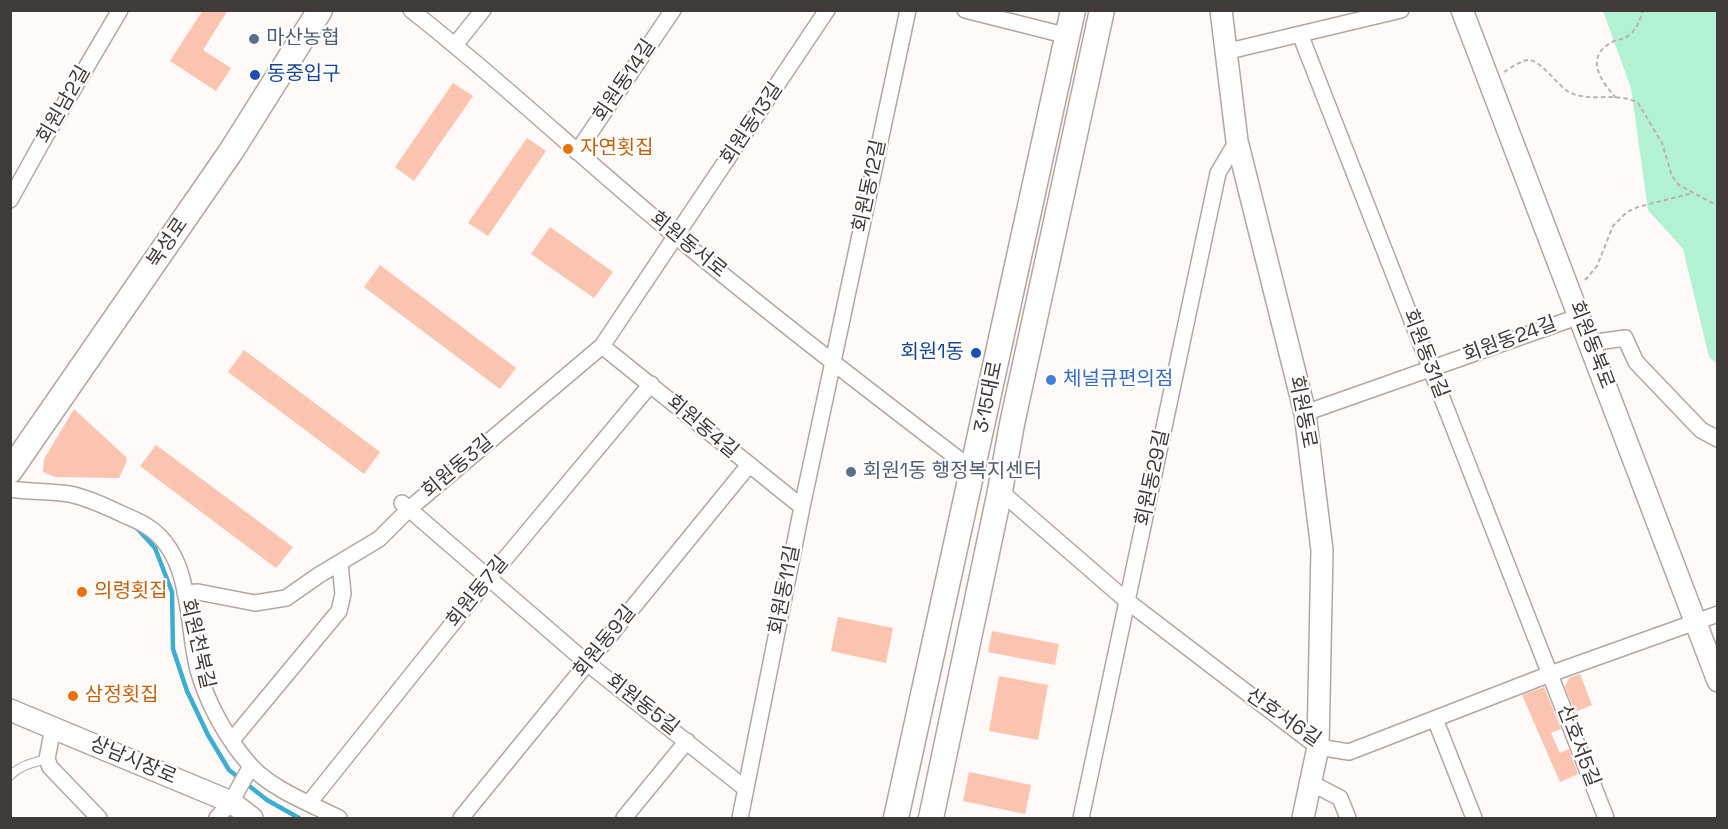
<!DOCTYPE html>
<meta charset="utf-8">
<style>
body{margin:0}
#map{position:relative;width:1728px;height:829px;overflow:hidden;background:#fff9f7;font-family:"Space Grotesk",sans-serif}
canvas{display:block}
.frame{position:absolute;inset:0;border:12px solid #403a38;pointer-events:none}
</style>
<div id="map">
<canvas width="1728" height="829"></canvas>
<div class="frame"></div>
</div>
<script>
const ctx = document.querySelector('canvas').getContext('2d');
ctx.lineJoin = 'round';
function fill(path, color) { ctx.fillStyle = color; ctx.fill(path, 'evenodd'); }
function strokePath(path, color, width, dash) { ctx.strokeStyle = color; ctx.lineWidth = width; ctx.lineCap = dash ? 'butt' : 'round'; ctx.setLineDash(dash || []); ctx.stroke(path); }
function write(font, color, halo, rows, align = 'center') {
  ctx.font = font + ' "Space Grotesk","Noto Sans KR",sans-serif'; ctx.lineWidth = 4.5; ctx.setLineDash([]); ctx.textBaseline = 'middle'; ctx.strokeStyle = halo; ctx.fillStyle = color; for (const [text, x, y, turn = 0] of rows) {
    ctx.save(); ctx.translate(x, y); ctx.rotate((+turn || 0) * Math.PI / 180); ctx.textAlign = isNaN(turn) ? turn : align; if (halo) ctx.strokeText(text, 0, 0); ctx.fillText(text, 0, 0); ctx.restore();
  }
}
fill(new Path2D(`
 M1603,11H1717V364L1709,357L1683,249L1648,210L1631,88Z`), '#b2f1d1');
strokePath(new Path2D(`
 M135,526L155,548L172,592L173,649L187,691L208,735L229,770L267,800L299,818`), '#3baed2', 4.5);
fill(new Path2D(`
 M203,10H228L203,50L231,68L216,91L170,61Z
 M453,83L473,96L414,181L395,167Z
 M527,138L546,151L488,236L468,223Z
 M550,227L613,272L594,298L531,254Z
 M380,265L516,368L500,389L364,287Z
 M244,350L380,452L364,474L228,372Z
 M74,409L126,457L127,461L119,478L55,477L43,472L44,459Z
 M156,445L293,547L276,568L140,466Z
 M838,617L893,628L886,663L831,651Z
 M992,631L1059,644L1055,665L988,652Z
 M1580,674L1592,705L1575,712L1565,687L1569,678Z
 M999,676L1048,685L1038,740L989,731Z
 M1544,687L1561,729L1551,733L1560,753L1569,749L1578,774L1560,782L1522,695Z
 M969,772L1031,785L1025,814L963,801Z`), '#fac4b1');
const lane = new Path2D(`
 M10,776C20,765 33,763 47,759`);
const street = new Path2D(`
 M411,10C503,82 587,163 677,237C773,317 873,394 973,470
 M965,10L1068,36
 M1300,34L1606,818
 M455,45L483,10
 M1225,52L1401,10
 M577,152L673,10
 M10,200L41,144L120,10
 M1590,343L1625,338L1636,362L1701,430L1718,439
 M602,346L802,507
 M1305,413L1580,316
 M10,489C30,492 50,491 69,494C87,497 104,506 120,513C128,517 137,520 145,525C193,553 186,623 198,670C207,703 227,739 250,765C271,789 311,804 339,818
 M1000,491L1127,601L1318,747L1349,752L1550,674L1718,614
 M402,503L587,663L746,789
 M185,593L198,592L255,603L286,598L319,575L379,539L409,509L602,346L827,10
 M1435,719L1474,818
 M53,727L47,759L50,767L99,818
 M232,740L339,611L343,594L340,563
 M1311,783L1340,798L1348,818
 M309,803L489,578L651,384
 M217,818L231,802L251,766
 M461,818L749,465
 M624,818L687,741
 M740,818L802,507L908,10
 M1081,818L1218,173L1237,141`);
const secondary = new Path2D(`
 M1221,10L1237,141L1305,413L1322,550L1318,747L1303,818
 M1462,10L1718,681
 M10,710L231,802L252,818`);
const primary = new Path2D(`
 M10,471L232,150L320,10
 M896,818L1073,10
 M931,818L1000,491L1012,424L1102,10`);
strokePath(lane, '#b3a6a1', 10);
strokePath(street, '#b3a6a1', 18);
strokePath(secondary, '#b3a6a1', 24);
strokePath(primary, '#b3a6a1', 27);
strokePath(new Path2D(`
 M1504,72C1511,68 1521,60 1529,60C1542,61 1557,85 1569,92C1589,103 1617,91 1638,103L1662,143L1672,176L1679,185L1718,206
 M1616,98C1602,82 1583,58 1612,42C1617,39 1624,40 1629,35C1637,29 1640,20 1643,10
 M1585,280L1597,266L1613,226L1627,212L1638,207L1693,193`), '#b9b3b1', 2, [4.5, 3]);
strokePath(lane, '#fff', 8);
strokePath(street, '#fff', 15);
strokePath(secondary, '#fff', 21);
strokePath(primary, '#fff', 24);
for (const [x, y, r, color] of [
 [254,39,6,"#5c6f8a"],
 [255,75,6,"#1a4fb4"],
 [568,149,6,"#e8710a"],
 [976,353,6,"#1a4fb4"],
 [1051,380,6,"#3f7fe0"],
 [851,472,6,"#5c6f8a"],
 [82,592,6,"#e8710a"],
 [73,696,6,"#e8710a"]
]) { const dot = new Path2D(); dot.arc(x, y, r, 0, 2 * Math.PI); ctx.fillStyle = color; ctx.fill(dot); strokePath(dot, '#fff', 2); }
write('20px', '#4e5e75', '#fff', [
 ["마산농협",266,39],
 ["회원1동 행정복지센터",863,472]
], 'left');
write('20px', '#164399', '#fff', [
 ["동중입구",267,75],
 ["회원1동",964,353,"right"]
], 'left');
write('20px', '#403a38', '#fff', [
 ["회원동14길",625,81,-56],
 ["회원남2길",64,105,-60],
 ["회원동13길",752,124,-56],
 ["회원동12길",870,186,-78],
 ["북성로",168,243,-56],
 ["회원동서로",688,245,39],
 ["회원동24길",1510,340,-20],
 ["회원동북로",1591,345,69],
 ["회원동31길",1425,354,69],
 ["3·15대로",989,397,-78],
 ["회원동로",1302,412,79],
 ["회원동4길",702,427,40],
 ["회원동3길",458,467,-40],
 ["회원동29길",1153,478,-78],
 ["회원동11길",785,590,-79],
 ["회원동7길",478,592,-51],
 ["회원동9길",605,642,-51],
 ["회원천북길",197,644,77],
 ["회원동5길",642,705,38],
 ["산호서6길",1283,718,35],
 ["산호서5길",1578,746,69],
 ["상남시장로",133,761,23]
]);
write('20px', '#c56008', '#fff', [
 ["자연횟집",580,149],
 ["의령횟집",94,592],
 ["삼정횟집",85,696]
], 'left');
write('20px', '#366cbe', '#fff', [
 ["체널큐편의점",1063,380]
], 'left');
</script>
